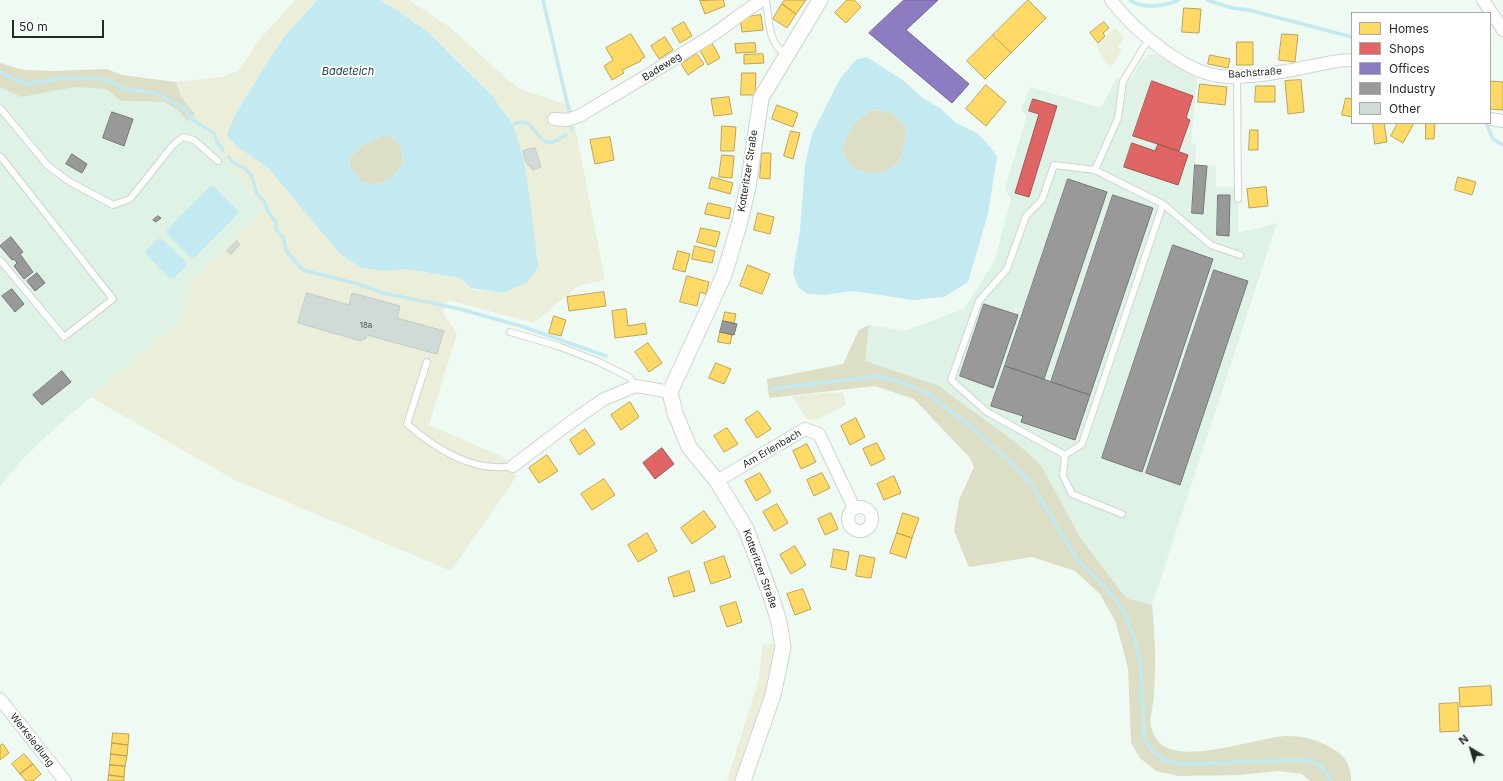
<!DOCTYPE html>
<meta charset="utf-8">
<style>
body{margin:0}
#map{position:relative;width:1503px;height:781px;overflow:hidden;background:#effaf3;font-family:Inter,sans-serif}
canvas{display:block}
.legend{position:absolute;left:1351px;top:12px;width:140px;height:112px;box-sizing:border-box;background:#fff;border:1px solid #a7aaa8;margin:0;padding:5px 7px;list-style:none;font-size:12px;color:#232a26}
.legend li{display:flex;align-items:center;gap:8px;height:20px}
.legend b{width:20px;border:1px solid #a7aaa8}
.north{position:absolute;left:1451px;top:729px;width:40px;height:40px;-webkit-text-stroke:3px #fff;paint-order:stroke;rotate:322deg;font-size:11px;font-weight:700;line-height:16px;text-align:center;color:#232a26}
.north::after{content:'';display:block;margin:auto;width:14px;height:18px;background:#232a26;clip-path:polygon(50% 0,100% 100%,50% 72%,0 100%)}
.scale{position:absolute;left:12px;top:20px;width:92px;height:18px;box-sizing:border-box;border:2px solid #232a26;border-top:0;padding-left:5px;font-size:12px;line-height:14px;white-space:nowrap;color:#232a26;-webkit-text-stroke:3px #fff;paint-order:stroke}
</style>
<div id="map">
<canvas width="1503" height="781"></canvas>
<ul class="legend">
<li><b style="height:11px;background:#ffd966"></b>Homes</li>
<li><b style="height:11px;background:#e06666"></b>Shops</li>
<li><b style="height:11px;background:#8e7cc3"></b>Offices</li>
<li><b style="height:11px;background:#999"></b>Industry</li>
<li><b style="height:11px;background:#d0dad6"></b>Other</li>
</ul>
<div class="north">N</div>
<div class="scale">50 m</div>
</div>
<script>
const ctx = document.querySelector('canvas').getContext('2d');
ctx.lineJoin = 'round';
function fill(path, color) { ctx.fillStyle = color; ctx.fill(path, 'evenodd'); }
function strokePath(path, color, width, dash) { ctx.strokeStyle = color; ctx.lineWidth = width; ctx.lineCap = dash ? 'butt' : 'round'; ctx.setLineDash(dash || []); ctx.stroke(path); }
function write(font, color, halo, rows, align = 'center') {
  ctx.font = font + ' Inter,sans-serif'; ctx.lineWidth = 4; ctx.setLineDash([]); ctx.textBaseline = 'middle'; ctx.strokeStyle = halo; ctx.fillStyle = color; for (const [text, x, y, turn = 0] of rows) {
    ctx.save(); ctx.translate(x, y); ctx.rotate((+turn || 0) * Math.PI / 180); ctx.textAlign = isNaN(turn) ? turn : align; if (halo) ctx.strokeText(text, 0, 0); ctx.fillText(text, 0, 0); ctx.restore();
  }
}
fill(new Path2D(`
 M1155,54L1197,78L1191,143L1196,144L1195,165L1216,166V187H1238V233L1277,223L1152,605L1126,599L1080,537L1041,465L865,361L869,325L904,331L964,309L994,262L1011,200L1005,188L1027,116L1021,110L1030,87L1101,108L1117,77L1127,84L1143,59L1149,55Z
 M0,87L21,97L75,87L106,89L121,101L164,102L179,111L187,121L195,114L263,209L188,286L181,320L57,426L21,461L0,486Z`), '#def2e6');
fill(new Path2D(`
 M295,0H317L284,37L268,61L235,115L227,134L228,138L238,147L269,169L339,253L386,271L406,269L460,278L471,289L503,293L539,266L530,210L529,190L510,121L498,106L494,97L456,58L429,33L397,10L379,0H409L451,28L507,79L522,90L571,106L605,280L579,285L534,323L448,300L443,313L457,333L429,425L505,458L516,477L451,571L233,479L91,397L181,320L188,286L263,209L181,96L176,82L222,77L238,71L260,39Z
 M1115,28L1124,38L1118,47L1122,50L1110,68L1101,56L1096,45Z
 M843,392L846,405L816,420L807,419L792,396Z
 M776,643L770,687L738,781H727L758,682L763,645Z`), '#ebeed9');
fill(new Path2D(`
 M0,63L24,70L53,71L107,69L122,75L176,82L181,96L195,114L187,121L179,111L164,102L121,101L106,89L75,87L21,97L0,87Z
 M871,110L890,112L906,127C906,138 905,151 899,161C891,176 860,177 849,164C846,161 844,154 842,150C848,130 853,122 871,110Z
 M381,136H390L401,146L403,163C391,180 385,187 363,183L350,167L349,158L361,146Z
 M869,325L865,361L937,385L1014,441L1041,465L1080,537L1126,598L1152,605C1155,635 1156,664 1154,693C1154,704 1149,717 1151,727C1152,730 1154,735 1156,738C1174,770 1259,736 1287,736C1304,736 1319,740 1333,749C1346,756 1351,767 1351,781H1310L1302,774L1279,771L1239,775L1179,776L1156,771L1140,758L1131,743L1128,668L1116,623L1100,594L1075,571L1032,557L969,567L954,531L959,500L974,467L970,458L914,399L875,386L769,398L767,379L843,364L859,330Z`), '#dcdfc5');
fill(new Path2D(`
 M317,0H379L397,10L429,33L494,97C498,107 506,113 511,122C531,164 530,221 539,266L528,282L503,293L471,288L460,278L406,269L386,271L361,268L339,253L269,169L238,147L228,138L227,134L235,115L268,61L284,37ZM381,136H390L401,146L403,163C391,180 384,187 363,183L350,167L349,158L361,146Z
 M867,57L904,81L924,99L940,108L956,123L977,133L991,148L997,157L988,214L968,282L944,297L913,300L853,291L824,295L808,294L798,287L793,273L800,230L805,165L812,134L841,77L857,59ZM871,110L890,112L906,127C906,138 905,151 899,161C891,176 860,177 849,164C846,161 844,154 842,150C848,131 854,121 871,110Z
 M210,186L214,187L237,210L238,214L195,257H190L167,234V230Z
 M158,239H162L186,262V266L174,278H169L146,254V250Z`), '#c3eaf1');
const homes = new Path2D(`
 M723,0L725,6L705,14L700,1Z
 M785,0H806L796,14L782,4Z
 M847,0H854L861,7L846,23L835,13Z
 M1028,0L1046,18L1011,53L993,35Z
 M782,4L796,14L787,28L773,19Z
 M1184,8L1201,9L1199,33L1182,32Z
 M761,15L763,30L742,32L740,18Z
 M684,22L692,36L680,43L672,29Z
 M1104,22L1109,28L1103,33L1105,36L1098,43L1090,33Z
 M631,34L645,57L640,60L641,61L622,70L624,73L612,80L604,66L613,60L606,48Z
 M1282,34L1298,35L1295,62L1279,60Z
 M993,35L1011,53L985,79L967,61Z
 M665,37L673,50L659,59L651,46Z
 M1237,42H1253V65H1237Z
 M712,43L720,58L708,65L700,50Z
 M755,43L756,52L736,53L735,44Z
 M697,54L704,64L688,75L681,64Z
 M763,54L764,63L744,64V55Z
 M1210,55L1230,59L1228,68L1208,64Z
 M742,73H756L755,95H741Z
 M1301,80L1304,112L1288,114L1285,81Z
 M1490,81L1503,82V110L1490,109Z
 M1200,84L1227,87L1225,105L1198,102Z
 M986,85L1006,102L986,126L966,109Z
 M1256,86H1275V102H1255Z
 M729,97L732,114L714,116L711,99Z
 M1346,98L1352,99V117L1342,115Z
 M777,105L798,113L793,127L772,119Z
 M1373,123H1384L1387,142L1375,144Z
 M1398,123H1414L1403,143L1391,136Z
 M1426,123H1435L1434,139H1426Z
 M722,126L736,127L734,151H721Z
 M1250,130H1258V150H1249Z
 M791,131L800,133L793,159L784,156Z
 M610,137L614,160L595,164L590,140Z
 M762,153H771L770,179L760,178Z
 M722,155L734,156L732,178L719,177Z
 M712,177L733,183L730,194L709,188Z
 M1458,177L1476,182L1472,195L1455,190Z
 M1266,187L1268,206L1249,208L1247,189Z
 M708,203L731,208L729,219L705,214Z
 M758,213L774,217L770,234L754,230Z
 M701,228L720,232L716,247L697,242Z
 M695,246L715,251L712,263L692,259Z
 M678,251L690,254L685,272L673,269Z
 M748,265L770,274L762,294L740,286Z
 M687,276L709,282L706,294L700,292L697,306L680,302Z
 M604,292L606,306L569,311L567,297Z
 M626,309L628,326L645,323L647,334L615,338L612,311Z
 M725,312L736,314L734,323L723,321Z
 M554,316L566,320L561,336L549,333Z
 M720,332L732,335L730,344L718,342Z
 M648,343L662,363L649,372L635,352Z
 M716,363L731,369L724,384L709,378Z
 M630,402L639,417L621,430L611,415Z
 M758,411L771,429L757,438L745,420Z
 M856,418L865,437L850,445L841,426Z
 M727,428L738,444L724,452L714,436Z
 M585,429L595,444L579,455L570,440Z
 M877,443L885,459L871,466L863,449Z
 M807,444L816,462L801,469L793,451Z
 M547,455L558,471L539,483L529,468Z
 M760,473L771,492L756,501L745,481Z
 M822,473L830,488L814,496L807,480Z
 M894,476L901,493L884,500L877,484Z
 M604,479L615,495L592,510L581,494Z
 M777,504L788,523L774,531L763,512Z
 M704,511L716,527L692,544L681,528Z
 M831,513L838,529L825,535L818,519Z
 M903,513L919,518L912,538L897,533Z
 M647,533L657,551L638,562L628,545Z
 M897,533L912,538L906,558L890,553Z
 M795,546L806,565L791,574L780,555Z
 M834,549L849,552L846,570L831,567Z
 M860,555L875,558L871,578L856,576Z
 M724,556L731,577L711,584L704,563Z
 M689,571L695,591L674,597L668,578Z
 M803,589L811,609L795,615L787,594Z
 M736,602L742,622L727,627L720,607Z
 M1491,686L1492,705L1460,707L1459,688Z
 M1458,703L1459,731L1440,732L1439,704Z
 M113,733L129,734L128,745L112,743Z
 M112,743L128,745L127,756L111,754Z
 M3,744L9,753L0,760V746Z
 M24,754L33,764L20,774L12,764Z
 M111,754L127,756L125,766L110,765Z
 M33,764L41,774L33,781H26L20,774Z
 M110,765L125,766L124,777L109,775Z
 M109,775L124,777V781H108Z`);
fill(homes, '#ffd966');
strokePath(homes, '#bda453', 1);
const shops = new Path2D(`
 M1152,81L1193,96L1186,118L1190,120L1179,151L1133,136Z
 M1033,99L1057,106L1029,197L1015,193L1039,114L1029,111Z
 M1132,143L1155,151L1158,144L1188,155L1178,185L1124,167Z
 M662,448L674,464L655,479L643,463Z`);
fill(shops, '#e06666');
strokePath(shops, '#a75453', 1);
const offices = new Path2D(`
 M904,0H938L906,30L969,84L952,103L869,33Z`);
fill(offices, '#8e7cc3');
strokePath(offices, '#6e6394', 1);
const industry = new Path2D(`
 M112,112L133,119L124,146L103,138Z
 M72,154L87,164L82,173L66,164Z
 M1195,165L1207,166L1203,214L1192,213Z
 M1068,179L1107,192L1044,379L1005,366Z
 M1113,195L1153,208L1090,395L1051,382Z
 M1218,195H1230L1229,236L1217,235Z
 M158,216L161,218L156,222L153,220Z
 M11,237L23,252L20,254L33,272L24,279L14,266L17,263L14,259L12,260L0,246Z
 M1173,245L1213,259L1142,472L1102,458Z
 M1214,270L1248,281L1180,485L1146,473Z
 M37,273L45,283L35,291L27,281Z
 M12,289L24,304L15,312L2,296Z
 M984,304L1018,315L993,388L960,376Z
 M723,321L737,324L734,335L720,332Z
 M1005,366L1090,395L1075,440L1021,422L1023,416L991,406Z
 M62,371L71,382L42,405L33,395Z`);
fill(industry, '#999');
strokePath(industry, '#767876', 1);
strokePath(new Path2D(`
 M543,0L569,111
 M1130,0C1144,10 1165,6 1179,0
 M1207,0L1232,8L1249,10L1352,37
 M0,72L26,84L62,78L99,79L110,81L124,89L156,93L184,108L191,119L214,133L217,142L223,150
 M1486,123L1493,139L1503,145
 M512,125C535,115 529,132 546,142H554L566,135
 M571,127L572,131
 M229,157L234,163L245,169L250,174L253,180L257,194L264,201L267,210L276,222V229L284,239L286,251L303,270L358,284L383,293L456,308L524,327L606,356
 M772,389L878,376L899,381L927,393L969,425L1012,464L1033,486L1076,558L1108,590L1123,611L1135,639L1141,667L1144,739L1154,753L1167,761L1183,764L1306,760L1321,766L1332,781`), '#c3eaf1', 3.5);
const building = new Path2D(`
 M535,148L541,167L533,170L526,163L523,151Z
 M237,241L240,244L231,254L227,251Z
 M307,293L349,305L352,293L400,306L397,318L444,331L437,354L367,335L366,338L361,341L298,323Z`);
fill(building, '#d0dad6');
strokePath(building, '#c1cbc7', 1);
const service = new Path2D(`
 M766,0C769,19 768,44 786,55
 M1237,76L1238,199
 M0,108L48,166L70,182L113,205L130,199L173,145L183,137L194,140L218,161
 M1095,170L1163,204L1082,444L1065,455L987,412L951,380L979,301L1007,269L1026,216L1042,200L1054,165L1095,170L1118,118L1123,81L1148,40
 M1163,204L1211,245L1240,255
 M0,260L64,337L113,299L1,157
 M510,332L558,346L599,362L629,377L636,386
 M427,362L407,424C436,449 473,473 513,466
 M1065,455L1063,476L1072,494L1122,514`);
const minor = new Path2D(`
 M1111,0C1133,29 1182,71 1219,76C1242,79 1269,74 1292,70C1311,67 1332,60 1352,60
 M1483,0L1503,30
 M554,119L567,120L579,116C622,91 665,65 708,38C727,26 743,11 763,0
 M1490,119L1503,121
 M513,466L567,425L604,399L636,386L670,392
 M717,481L805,429L819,434L854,508
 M848 519a12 12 0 1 1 24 0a12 12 0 1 1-24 0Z
 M0,699L65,781`);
const tertiary = new Path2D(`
 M743,781L773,695L783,647L779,622L771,596L746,529L717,481L689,447L675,413L670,392L724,275L739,225L748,187L761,98L820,0`);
strokePath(service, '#cdd6d0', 8);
strokePath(minor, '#cdd6d0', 14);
strokePath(tertiary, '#cdd6d0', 17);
strokePath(service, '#fdfefd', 6);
strokePath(minor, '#fdfefd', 12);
strokePath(tertiary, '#fdfefd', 15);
write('8px', '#4e5652', null, [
 ["18a",366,326]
]);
write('10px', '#232a26', '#fff', [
 ["Badeweg",662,67,-32],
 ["Bachstraße",1255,73,-4],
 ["Kotteritzer Straße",748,171,-81],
 ["Am Erlenbach",772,449,-30],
 ["Kotteritzer Straße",760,569,70],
 ["Werksiedlung",32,740,52]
]);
write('italic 11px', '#18444e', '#fff', [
 ["Badeteich",348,72]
]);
</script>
